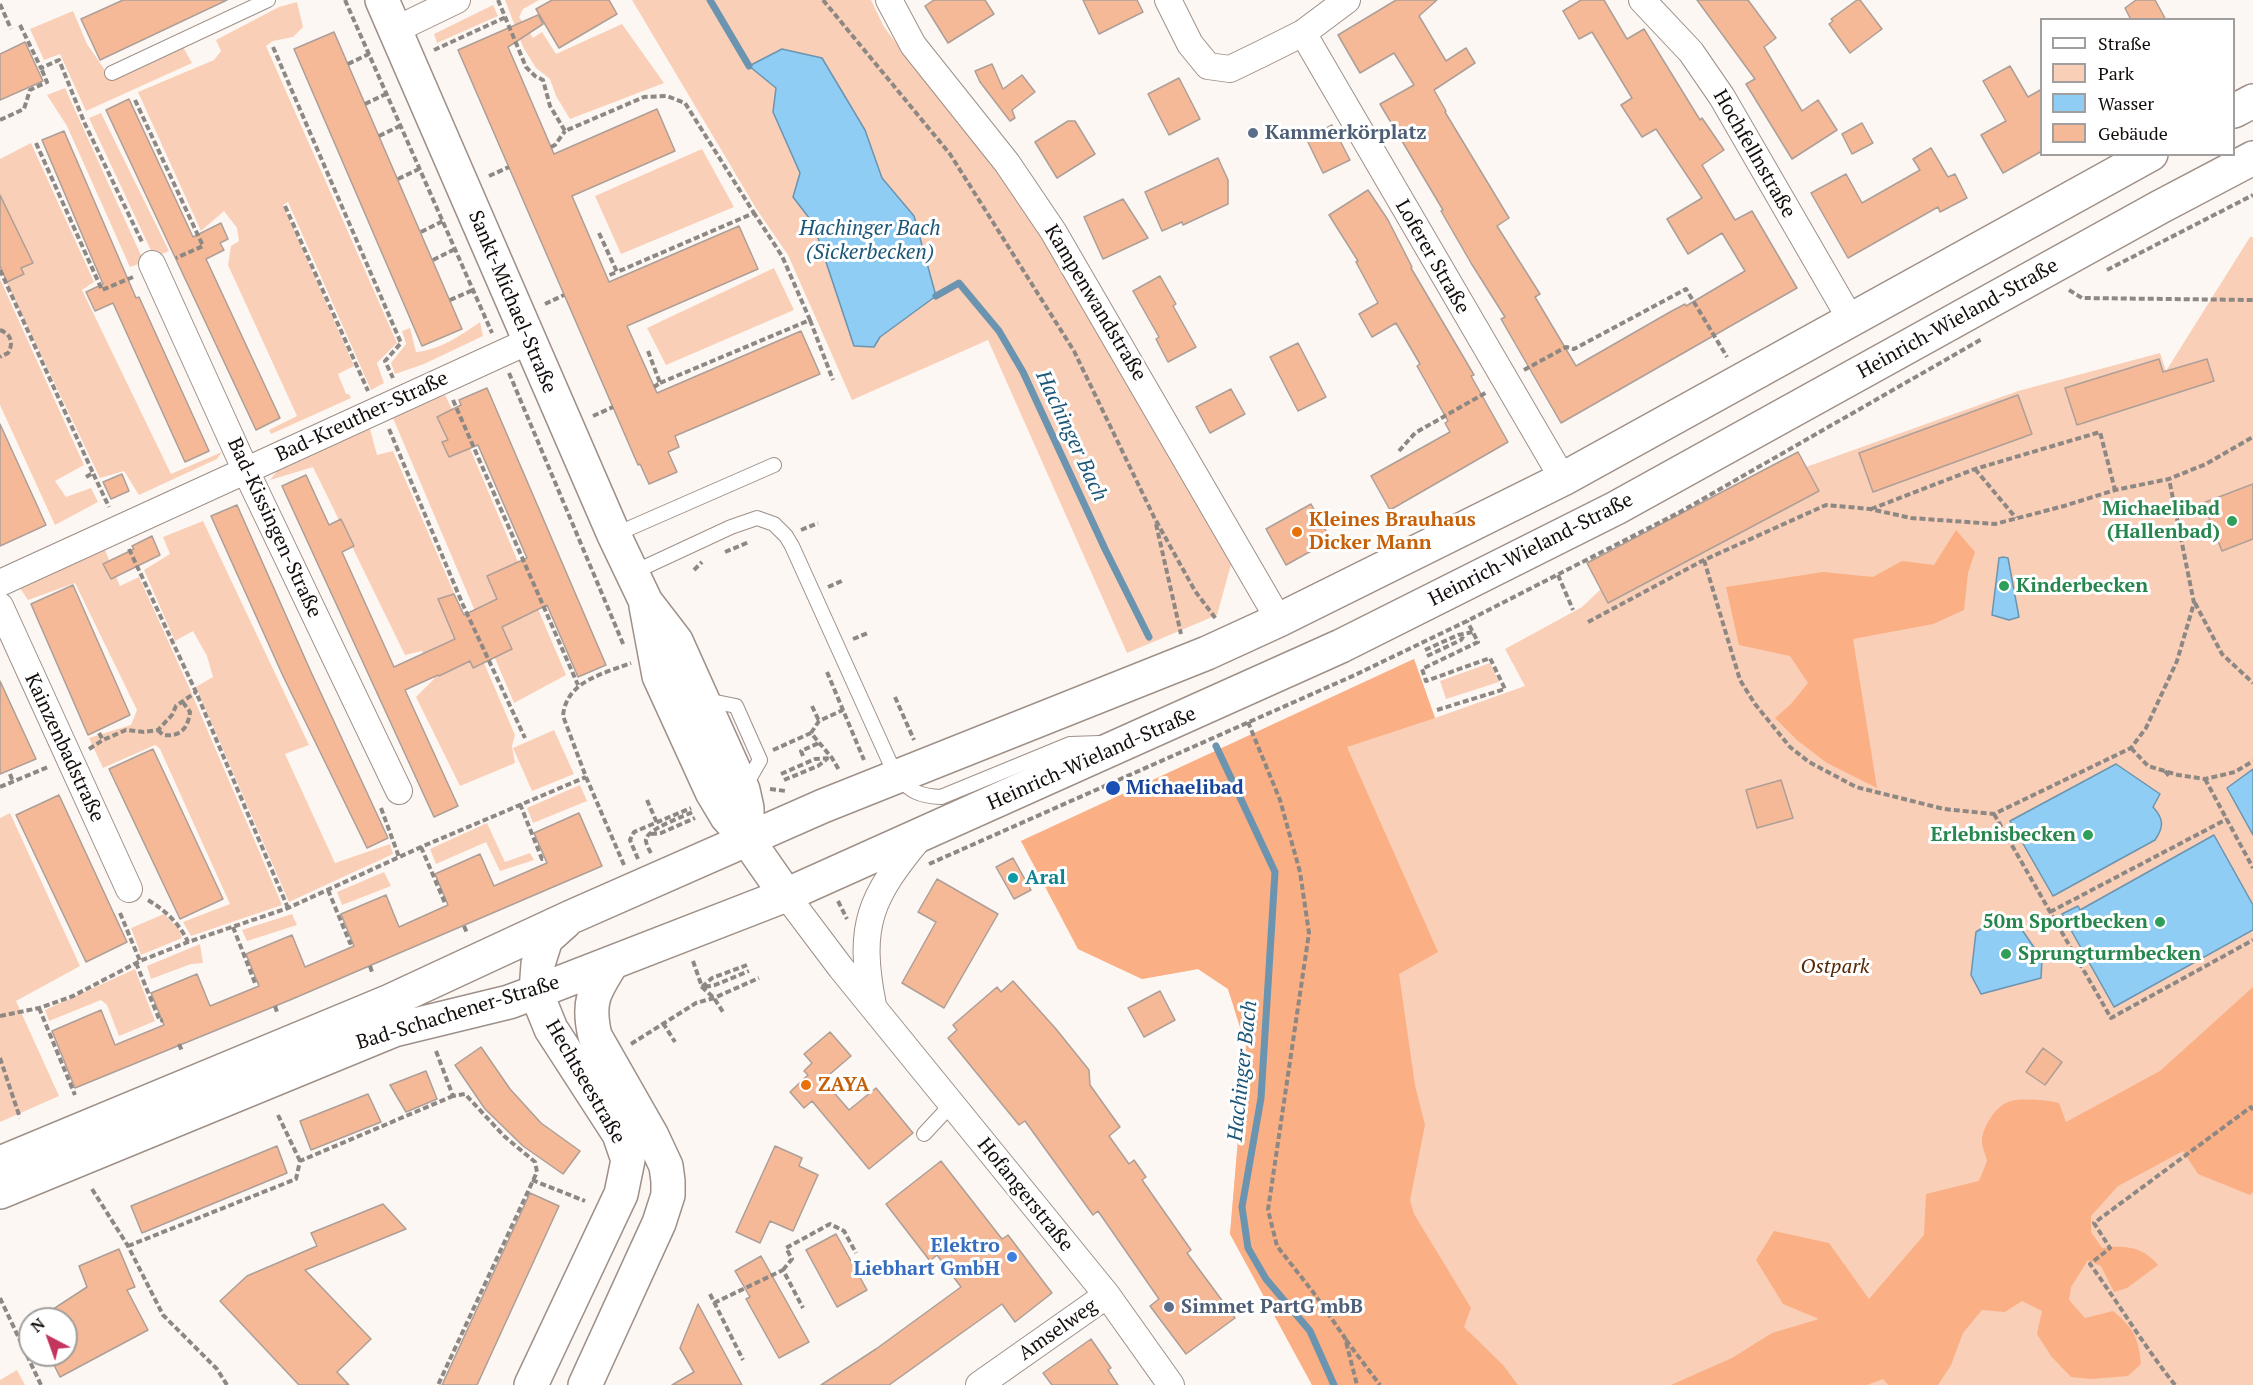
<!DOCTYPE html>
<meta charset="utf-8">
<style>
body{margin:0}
#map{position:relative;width:2253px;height:1385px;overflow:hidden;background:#fdf7f3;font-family:"PT Serif",serif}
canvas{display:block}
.legend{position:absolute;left:2040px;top:18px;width:195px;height:138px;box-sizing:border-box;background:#fff;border:2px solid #a19f9d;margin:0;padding:8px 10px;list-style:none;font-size:18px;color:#130e0b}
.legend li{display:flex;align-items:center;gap:12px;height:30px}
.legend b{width:30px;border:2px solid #a19f9d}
.north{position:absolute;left:18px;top:1307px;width:60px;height:60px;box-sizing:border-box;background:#fff;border:2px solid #a19f9d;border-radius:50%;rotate:319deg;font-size:16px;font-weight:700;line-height:24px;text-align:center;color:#130e0b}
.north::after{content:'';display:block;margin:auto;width:21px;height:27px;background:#c3345e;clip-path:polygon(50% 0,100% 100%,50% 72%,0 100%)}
</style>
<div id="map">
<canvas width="2253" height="1385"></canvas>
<ul class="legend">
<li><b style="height:8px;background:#fff"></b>Straße</li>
<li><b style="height:16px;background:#facfb7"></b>Park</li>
<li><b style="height:16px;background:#90cdf5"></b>Wasser</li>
<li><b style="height:16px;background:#f6b997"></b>Gebäude</li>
</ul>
<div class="north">N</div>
</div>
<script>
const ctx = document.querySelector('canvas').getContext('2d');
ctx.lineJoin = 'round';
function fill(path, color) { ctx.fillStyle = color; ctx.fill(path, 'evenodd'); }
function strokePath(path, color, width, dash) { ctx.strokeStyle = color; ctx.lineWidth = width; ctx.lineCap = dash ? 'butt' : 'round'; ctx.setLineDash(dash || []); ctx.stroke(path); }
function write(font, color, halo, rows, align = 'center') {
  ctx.font = font + ' "PT Serif",serif'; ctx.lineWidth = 6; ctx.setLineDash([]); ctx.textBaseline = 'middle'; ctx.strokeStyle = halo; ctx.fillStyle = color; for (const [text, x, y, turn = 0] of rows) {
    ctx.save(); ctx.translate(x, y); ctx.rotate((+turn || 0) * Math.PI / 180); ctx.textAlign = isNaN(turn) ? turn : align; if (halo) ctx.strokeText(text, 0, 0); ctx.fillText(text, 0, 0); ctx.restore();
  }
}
fill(new Path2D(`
 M505,0H539L523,9L519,17L533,38L542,32L556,54L622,24L664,83L570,119L556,96L550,79L536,68L523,47Z
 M632,0H871L884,27L923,79L1032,215L1232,561L1217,615L1127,653L988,340L852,400L788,255L757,210Z
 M297,2L303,27L293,37L273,41L266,46L397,343L377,363L384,383L371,390L288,202L283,205L354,366L338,374L346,394H349L351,398L271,434L269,430L297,416L228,265L231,246L239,241L237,228L224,211L201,231L138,92L214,60L221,51L216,40L279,7Z
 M493,5L498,16L437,43L434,34Z
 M73,11L87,44L111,79L183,47L192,63L86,111L60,54L44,60L30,29Z
 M65,88L144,262L130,267L67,126L47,95Z
 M101,113L169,251L154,257L89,118Z
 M31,143L94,282L82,290L171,474L222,452L217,459L139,495L124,471L100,478L0,269V159Z
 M702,149L734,207L621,254L595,196Z
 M2250,237H2253V1385H1312L1230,1234L1246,1046L1228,989L1198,969L1142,979L1078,949L1021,841L1414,659L1435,718L1525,686L1505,649L1582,607L1601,589L1608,602L1819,491L1806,467L2018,391L2160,353L2166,371Z
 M774,268L794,310L666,365L647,328Z
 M0,279L84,465L55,481L66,497L91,488L98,502L55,525L0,405Z
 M480,322L483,336L424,364L395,374L391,363L406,344L402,331L410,328L416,352C440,350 461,335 480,322Z
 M445,395L460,425L566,675L514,703L393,418Z
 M370,429L377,455L393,451L515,735L512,746L515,763L460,786L416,697L434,679L422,651L405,655L313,467L270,480L277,471Z
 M203,521L309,745L285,754L335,863L390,844L393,854L289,902L196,687L213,677L207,656L193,631L175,641L144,570L170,554L163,537Z
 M105,550L120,586L139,577L189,687L282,905L191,936L183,922L230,904L160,749L155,745L103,768L89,738L131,725L137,710L75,583L28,600L20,588Z
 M1490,663L1499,682L1446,699L1440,681Z
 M554,730L574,774L532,791L513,748Z
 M580,785L587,801L533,823L527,808Z
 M10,813L80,966L16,1001L59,1096L0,1122V818Z
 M487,823L505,862L530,853L534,860L500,871L486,842L436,864L430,849Z
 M384,872L391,886L342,905L337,892Z
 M164,914L179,929L182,938L141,955L131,928Z
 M292,914L297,925L247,941L242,930Z
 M200,944L203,963L191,964L151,979L147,966Z
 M135,969L155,1021L119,1036L107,1005L101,1000L49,1021L45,1010Z
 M17,1370L25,1385H0V1380Z`), '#facfb7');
fill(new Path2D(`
 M1956,530L1975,552L1968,573L1964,610L1933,624L1853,639L1877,788L1827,763L1798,741L1775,718L1791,704L1808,683L1790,656L1739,645L1726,587L1823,572L1873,577L1902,561L1934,565Z
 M1414,659L1435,718L1347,747L1438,952L1399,974L1415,1085L1425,1125L1410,1200L1414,1214L1471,1308L1464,1327L1503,1365L1518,1385H1312L1230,1234L1246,1046L1228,989L1198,969L1142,979L1078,949L1021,841Z
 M2253,987V1192L2250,1195L2198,1174L2183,1151L2118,1186L2091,1216V1232L2102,1248C2125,1245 2142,1246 2158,1265L2127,1288L2114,1292L2101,1266L2088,1260L2071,1287L2069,1300L2085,1318L2113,1311C2134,1329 2138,1336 2141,1364L2128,1376L2091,1379L2071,1377L2051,1356L2037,1334L2042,1311L2022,1301L2005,1312L1982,1310L1963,1333L1951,1365L1938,1385H1888L1883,1379L1867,1385H1671L1732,1358L1772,1333L1819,1319L1783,1304L1756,1260L1774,1231L1829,1243L1869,1299L1924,1235L1926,1194L1979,1181L1987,1161C1986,1155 1982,1148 1982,1142C1982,1127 1996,1105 2011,1101C2023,1098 2047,1100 2059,1103L2066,1122L2160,1071Z`), '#faaf84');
const water = new Path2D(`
 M782,49L822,58L865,130L882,178L914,216L936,296L880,337L874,347L854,346L813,223L793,197L800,173L773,112L776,88L749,66Z
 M2003,557L2008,558L2019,617L2009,620L1992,615L1999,558Z
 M2116,764L2160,794L2153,807C2164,819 2164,827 2155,840L2053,896L2010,821Z
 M2253,769V835L2227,788Z
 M2214,835L2253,905V930L2114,1007L2062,914L2078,906L2080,910Z
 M2006,921L2018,924L2042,959L2041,978L1981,994L1971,975L1976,932L1987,925Z`);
fill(water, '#90cdf5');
strokePath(water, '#6a94af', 1.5);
strokePath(new Path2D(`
 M710,0L749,66
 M936,296L959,283L999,331L1023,372L1105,549L1149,637
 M1216,746L1275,872L1261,1098L1242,1207L1248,1248L1266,1279L1310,1331L1334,1385`), '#6a94af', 7);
const building = new Path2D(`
 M123,0H227L100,60L81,19Z
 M552,0H609L617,14L559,48L536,9Z
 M934,0H985L994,14L948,43L925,6Z
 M1083,0H1137L1143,12L1099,34Z
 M1396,0H1437L1419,16L1446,61L1466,48L1475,63L1434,90L1446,111L1445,112L1509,218L1497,226L1540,294L1535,297L1576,366L1670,312L1685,304L1686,306L1745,271L1722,233L1688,254L1667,219L1702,198L1656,129L1642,137L1621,105L1632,98L1592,32L1579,39L1563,11L1581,0H1604L1627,39L1644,29L1700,120L1702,118L1724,150L1702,165L1735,220L1752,211L1797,288L1561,423L1501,319L1505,317L1471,263L1441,211L1443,210L1380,104L1414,85L1394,53L1360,73L1338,35Z
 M1697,0H1748L1776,38L1764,47L1802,111L1818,100L1837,130L1792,159L1746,84L1755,79Z
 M1857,0H1860L1882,29L1850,53L1829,24L1833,21L1831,19Z
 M2136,0H2155L2166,20H2131L2125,8Z
 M538,15L543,24L508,47L554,154L657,109L675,151L572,196L609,282L739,226L758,269L627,326L657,393L801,331L820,374L675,436L679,447L668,452L677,472L649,484L640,464L638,465L458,50Z
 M334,32L462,329L422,346L294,49Z
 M25,42L43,81L0,100V54Z
 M992,64L1003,89L1022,75L1035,92L1012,110L1015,118L1010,121L980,82L975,71Z
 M2010,66L2028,97L2042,89V151L2003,173L1981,135L2006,121L1983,81Z
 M1179,78L1200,119L1169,135L1148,94Z
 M129,99L193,237L221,223L228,239L220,243L224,250L206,259L280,418L256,430L106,110Z
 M1068,121H1075L1095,154L1057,178L1035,142Z
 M1862,123L1873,143L1852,154L1842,134Z
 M1332,125L1350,160L1323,173L1306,138Z
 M64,131L136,298L139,297L209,451L185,462L113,303L95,311L86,292L103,284L42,140Z
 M1931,148L1948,177L1955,174L1967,198L1940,212L1938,207L1848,258L1811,193L1846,174L1862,203L1920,170L1913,159Z
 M1218,158L1228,180V204L1183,225L1182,222L1162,231L1145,192Z
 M1368,190L1388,220L1412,267L1411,268L1474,375L1471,376L1508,442L1390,510L1371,476L1450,432L1445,423L1448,421L1417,366L1420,364L1396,323L1372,337L1359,314L1378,303L1356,262L1358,261L1329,215Z
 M0,195L33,263L21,268L24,274L7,282L0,266Z
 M1123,199L1148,238L1103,259L1084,217Z
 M1160,276L1176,304L1173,306L1196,347L1168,362L1156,339L1159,337L1133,291Z
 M1298,343L1326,397L1298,411L1270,357Z
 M2159,359L2163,372L2207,359L2214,381L2077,425L2065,388Z
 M487,388L606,665L578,677L547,605L502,627L512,649L473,668L470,661L439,676L438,675L405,690L458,806L434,817L282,486L306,475L329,525L341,519L354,546L342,552L394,667L455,639L438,599L454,594L464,615L497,599L487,576L527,558L478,445L449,457L442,442L448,440L437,417L461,405L459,400Z
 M1231,389L1245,414L1210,433L1196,407Z
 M2018,395L2032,434L1873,492L1859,453Z
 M0,424L46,525L0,546Z
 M1798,452L1819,491L1608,603L1587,563Z
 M122,474L129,491L111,499L103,482Z
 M2253,484V539L2222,551L2203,503Z
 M1311,504L1331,540L1286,565L1266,529Z
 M237,505L311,672L388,838L367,848L283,676L211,516Z
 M152,536L160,555L111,579L103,564L134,549L132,546Z
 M73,585L130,715L88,735L31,604Z
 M0,681L36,759L0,774Z
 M153,749L223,899L180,919L109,769Z
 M1781,780L1793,818L1757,828L1746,790Z
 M59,795L127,942L86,962L16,815Z
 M579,813L602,866L290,1000L75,1088L52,1031L101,1010L115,1045L164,1025L151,993L197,974L210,1006L259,986L246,954L292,935L305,967L354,946L341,914L386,895L399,927L448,905L435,874L480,854L494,886L547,863L534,833Z
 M1013,858L1031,890L1014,899L996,867Z
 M937,879L998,914L944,1008L902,983L936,922L918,912Z
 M1013,981L1056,1029L1089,1070L1090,1085L1120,1127L1109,1136L1129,1164L1134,1160L1146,1177L1142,1180L1191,1250L1187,1253L1235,1318L1186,1354L1150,1306L1159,1299L1098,1211L1093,1215L1025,1121L1019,1125L948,1038L957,1030L953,1025L997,987L1001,992Z
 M1160,991L1175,1020L1144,1037L1128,1008Z
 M830,1032L851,1056L823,1080L849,1110L876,1088L913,1133L869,1169L812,1101L804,1108L790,1092L808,1075L804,1071L812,1063L804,1054Z
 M481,1047L510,1089L541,1123L580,1151L563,1174L523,1146L485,1109L455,1065Z
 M2043,1048L2062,1062L2045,1085L2026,1072Z
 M426,1071L437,1099L406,1112L390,1085Z
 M368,1094L381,1122L311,1150L300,1121Z
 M277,1146L287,1173L142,1233L131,1206Z
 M775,1146L802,1158L799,1166L818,1175L793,1231L770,1221L760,1243L736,1232Z
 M941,1161L1002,1239L1008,1235L1052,1293L1015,1322L1002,1304L889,1385H821L876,1349L961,1287L937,1255L930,1261L886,1204Z
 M530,1193L559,1206L477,1385H442Z
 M383,1204L406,1229L305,1270L371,1339L337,1372L349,1385H299L220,1301L247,1276L317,1246L311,1233Z
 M836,1234L867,1290L837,1307L806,1250Z
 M119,1249L135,1287L127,1290L148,1330L60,1377L49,1355H66V1319H38L87,1287L79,1266Z
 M761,1256L809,1342L779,1358L746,1299L750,1297L735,1271Z
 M698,1304L731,1365L742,1385H672L694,1372L680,1348Z
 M1091,1339L1111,1368L1108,1370L1118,1385H1052L1043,1373Z`);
fill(building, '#f6b997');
strokePath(building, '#ad9f97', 1.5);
const lane = new Path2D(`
 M112,73L268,0
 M614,535L774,465
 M632,573L731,527L757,518L774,524L786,536L792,546L896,776C912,792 919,796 941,797L1070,744L1100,743
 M706,700L736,706L760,760L744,788
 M924,1134L951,1105`);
const street = new Path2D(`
 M889,0L913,45L1007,163L1053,231L1279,620
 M1168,0L1190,44L1208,66L1230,69L1261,54L1303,33L1347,0
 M1642,0L1691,52L1722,97L1851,320
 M395,30L457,0
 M1303,33L1563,479
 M152,264L246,471L399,791
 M0,583L529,341
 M0,606L129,889
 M786,895L841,968L1107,1295L1171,1385
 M873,1005C857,925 870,897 921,836
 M979,1385L1107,1295`);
const secondary = new Path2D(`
 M382,0L614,535L646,602L676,641L743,790L747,808V839
 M2234,111L2253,101
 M646,606L659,676L712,792L727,817L747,839L786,895
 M0,1163L390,1001L571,917L823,806L1207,653L1279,620L1563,479L2151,154
 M0,1192L394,1030L509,1002L536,992L786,895L1341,646L1616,508L2160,207L2253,158
 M531,1385L621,1194L628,1160L619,1134L551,1029L536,992L538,964L546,939L565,922
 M585,1385L659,1223L668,1195V1181L666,1166L652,1136L595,1036C587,1002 594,991 612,963`);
strokePath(lane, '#9e9088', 16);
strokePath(street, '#9e9088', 28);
strokePath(secondary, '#9e9088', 36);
strokePath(new Path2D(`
 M345,0L492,333
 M498,0L526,67L535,76L543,80L550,106L565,131L644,97L667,96L685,103L754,213L617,272
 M823,0L950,154L1074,351L1154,517L1195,591L1216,619
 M0,4L11,29
 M20,25L41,68L59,60L85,124L143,244
 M273,47L401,343L385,361L393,378
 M434,50L506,17
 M348,64L369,54
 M135,100L203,246L176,258
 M365,104L386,94
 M0,120L24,109L30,90L47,82L41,68
 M379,136L400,126
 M36,143L102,290L133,277
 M551,147L555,145L565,131
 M489,176L509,167
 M398,179L419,169
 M285,206L368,391
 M421,232L443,221
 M599,233L617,272L607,276
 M433,260L455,249
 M0,270L93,473
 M2107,270L2253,195
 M2069,290L2082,298L2253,300
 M450,300L473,290
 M545,304L564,295
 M810,320L833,380
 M0,330C11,334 14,343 8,353L0,357
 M648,351L660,383L654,387
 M1524,370L1566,347L1574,349L1686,289L1727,357
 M509,373L624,646
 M660,383L810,320L782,256L754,213
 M453,400L578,685
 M593,416L613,407
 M389,429L463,605L525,738
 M1399,451L1415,433L1487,392
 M1975,469L2016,518
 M86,477L93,473L109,507
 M1871,509L1975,469L2100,432L2115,490
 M1156,524L1181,634
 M801,530L818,523
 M129,549L196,692L288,908
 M725,552L749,542
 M1704,560L1740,680L1755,704L1790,747L1809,762L1856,787L1944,809L1994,814L2131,748L2146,728L2177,661L2194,603L2169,479
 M694,570L702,562
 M1558,575L1573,610
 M828,587L844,580
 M2195,603L2222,654L2253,683
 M1588,622L1704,560L1826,505L1870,509L1911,518L1995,524L2064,506L2115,490L2169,479L2206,464L2253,437
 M853,639L868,633
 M1425,650L1458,635L1473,632
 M1427,656L1461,640L1464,635
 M827,672L864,760
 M895,697L914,740
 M812,706L819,721
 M1437,710L1505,689L1490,658L1426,681L1422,669L1478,642L1467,621
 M1248,722L1280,800L1300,872L1309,933L1268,1210L1277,1246L1313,1292L1345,1338L1357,1385
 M158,730L163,735C180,737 188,729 190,712L182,701
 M99,733L103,740
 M811,733L819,721L843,710
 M2131,748L2148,766L2178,775L2205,779L2235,772L2253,761
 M89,749L103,740L126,730L144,732L158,730L172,715L176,706L196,692
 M773,750L811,733L832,758L839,770
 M803,756L801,751L819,743
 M2165,771L2170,777
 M10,774L13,782
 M781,774L815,759L832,758
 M2205,779L2253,868
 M784,780L818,766L827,759
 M0,787L48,767
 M770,789L786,791
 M647,800L657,823
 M520,804L542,859L545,858
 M381,808L399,857
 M1994,814L2111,1018L2253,940
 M651,834L661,833L695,818
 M421,847L445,903L447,902
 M651,853C649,850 645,842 646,839C648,829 684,816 693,812
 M638,859L630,840L634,832L691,808
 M929,864L1355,675L1467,621L1680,512L1982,339
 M624,865L586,777L563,716C566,681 603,674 631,663
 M328,890L350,943L352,942
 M148,900C166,911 179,923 188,942
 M838,901L847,919
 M2050,912L2227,819
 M120,913L140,961
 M464,926L467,933
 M233,927L255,983L258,982
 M693,961L702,987L714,998L723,1012
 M136,963L160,1021L163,1020
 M370,966L372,972
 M702,987L712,978L747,965
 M705,987L715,985L749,971
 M275,1006L277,1012
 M39,1008L75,1095
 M0,1016L39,1008L73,996L140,961L188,942L288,908L421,847L586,777
 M663,1023L675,1042
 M179,1044L182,1051
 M631,1044L696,1003L714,998L759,978
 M436,1051L453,1096L465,1094L504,1136L535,1162L537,1172L438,1385
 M0,1058L20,1118
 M278,1115L300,1161
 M532,1180L585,1201
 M92,1189L128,1246L163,1315L217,1369L227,1385
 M128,1246L296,1179L300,1161L453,1096
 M783,1270L792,1259L786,1248L830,1224L844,1231L856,1253
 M710,1294L743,1360
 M0,1298L41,1385
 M714,1303L783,1270L803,1308
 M1346,1340L1380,1385
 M2175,1385C2144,1346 2119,1304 2090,1264L2110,1248L2094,1223L2251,1107L2253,1110`), '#8e8884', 4, [6, 3]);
strokePath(lane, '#fff', 14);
strokePath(street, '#fff', 26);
strokePath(secondary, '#fff', 33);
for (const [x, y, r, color] of [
 [1253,133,6,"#5c6f8a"],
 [2232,521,6,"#2e9e5b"],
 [1297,532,6,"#e8710a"],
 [2004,586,6,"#2e9e5b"],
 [1113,788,8,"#1a4fb4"],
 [2088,835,6,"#2e9e5b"],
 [1013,878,6,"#0f9aa8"],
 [2160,922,6,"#2e9e5b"],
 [2006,954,6,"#2e9e5b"],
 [806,1085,6,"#e8710a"],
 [1012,1257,6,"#3f7fe0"],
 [1169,1307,6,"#5c6f8a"]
]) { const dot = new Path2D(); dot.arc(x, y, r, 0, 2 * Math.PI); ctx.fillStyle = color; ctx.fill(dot); strokePath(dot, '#fff', 2); }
write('bold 20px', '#4e5e75', '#fff', [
 ["Kammerkörplatz",1265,133],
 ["Simmet PartG mbB",1181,1307]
], 'left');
write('20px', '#130e0b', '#fff', [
 ["Hochfellnstraße",1754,154,60],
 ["Loferer Straße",1432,257,60],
 ["Sankt-Michael-Straße",512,302,67],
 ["Kampenwandstraße",1095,303,59],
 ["Heinrich-Wieland-Straße",1958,319,-29],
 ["Bad-Kreuther-Straße",362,417,-25],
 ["Bad-Kissingen-Straße",274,528,65],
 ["Heinrich-Wieland-Straße",1531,550,-27],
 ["Kainzenbadstraße",64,748,65],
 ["Heinrich-Wieland-Straße",1092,759,-24],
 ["Bad-Schachener-Straße",458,1013,-17],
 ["Hechtseestraße",585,1082,60],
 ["Hofangerstraße",1025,1195,51],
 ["Amselweg",1058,1330,-35]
]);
write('bold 20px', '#27864d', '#fff', [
 ["Michaelibad",2220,509],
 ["(Hallenbad)",2220,532],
 ["Kinderbecken",2016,586,"left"],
 ["Erlebnisbecken",2076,835],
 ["50m Sportbecken",2148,922],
 ["Sprungturmbecken",2018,954,"left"]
], 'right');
write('bold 20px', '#c56008', '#fff', [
 ["Kleines Brauhaus",1309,520],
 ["Dicker Mann",1309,543],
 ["ZAYA",818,1085]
], 'left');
write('bold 20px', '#164399', '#fff', [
 ["Michaelibad",1126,788]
], 'left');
write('bold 20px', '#0d838f', '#fff', [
 ["Aral",1025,878]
], 'left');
write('italic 20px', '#542604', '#fff', [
 ["Ostpark",1835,967]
]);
write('bold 20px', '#366cbe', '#fff', [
 ["Elektro",1000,1246],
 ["Liebhart GmbH",1000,1269]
], 'right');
write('italic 21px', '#1b5577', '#fff', [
 ["Hachinger Bach",870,229],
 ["(Sickerbecken)",870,253],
 ["Hachinger Bach",1071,436,65],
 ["Hachinger Bach",1243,1071,-84]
]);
</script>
